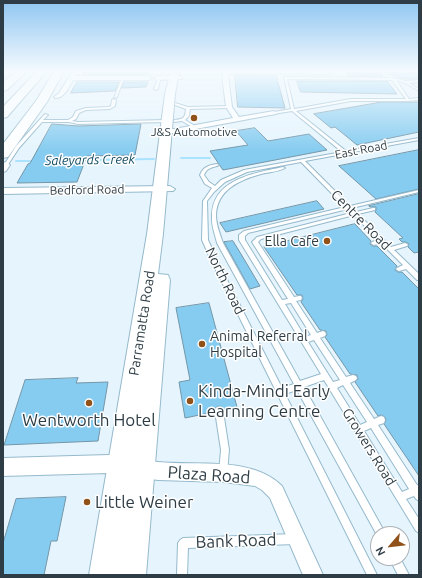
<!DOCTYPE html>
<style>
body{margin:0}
#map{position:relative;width:422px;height:578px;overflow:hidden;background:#e6f5fd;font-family:Ubuntu,sans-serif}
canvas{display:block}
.frame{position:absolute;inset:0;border:4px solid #2e3d45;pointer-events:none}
.north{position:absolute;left:370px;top:526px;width:40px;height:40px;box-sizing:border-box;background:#fff;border:1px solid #abb1b5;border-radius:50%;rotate:242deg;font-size:11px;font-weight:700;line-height:16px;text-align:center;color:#2e3d45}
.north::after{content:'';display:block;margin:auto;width:14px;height:18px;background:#91521a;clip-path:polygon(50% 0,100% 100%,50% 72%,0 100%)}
</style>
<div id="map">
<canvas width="422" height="578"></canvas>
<div class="frame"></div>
<div class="north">N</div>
</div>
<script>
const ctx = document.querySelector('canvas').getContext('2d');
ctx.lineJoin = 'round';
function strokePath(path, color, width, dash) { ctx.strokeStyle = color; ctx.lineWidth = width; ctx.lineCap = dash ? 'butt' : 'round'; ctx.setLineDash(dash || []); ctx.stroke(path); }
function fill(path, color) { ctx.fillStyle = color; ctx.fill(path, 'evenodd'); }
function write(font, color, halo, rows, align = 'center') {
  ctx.font = font + ' Ubuntu,sans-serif'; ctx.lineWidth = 3; ctx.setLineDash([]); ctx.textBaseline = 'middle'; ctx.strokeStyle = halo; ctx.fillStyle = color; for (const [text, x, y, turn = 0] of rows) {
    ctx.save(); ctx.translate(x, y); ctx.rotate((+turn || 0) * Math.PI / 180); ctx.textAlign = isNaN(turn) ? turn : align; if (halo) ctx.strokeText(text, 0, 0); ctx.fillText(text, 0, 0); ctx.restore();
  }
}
strokePath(new Path2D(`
 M181,158H210
 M82,160L154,159
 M16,161H34`), '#aae2ff', 2);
const building = new Path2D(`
 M85,71H150L149,74H83Z
 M346,71H379L383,76H349Z
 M383,71H409L419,74V79H406L382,72Z
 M235,75H276L285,108L238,107Z
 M297,81H387L397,94L301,92Z
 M77,82H119L115,91L71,93Z
 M124,82H148L146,87L122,88Z
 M382,102H417L419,103V132L357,145L335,127L331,128L314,114Z
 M52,124L78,126L141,124L135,155L87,156L77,182L17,183L28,164L30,163Z
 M255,128L268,141L309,134L327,150L223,170L210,151L248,145L236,131Z
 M419,150V189L376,199L339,166Z
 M419,194V252L414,253L408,247L409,244L406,242H402L399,239L403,238L375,212L376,210V207H370L369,206Z
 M317,201L324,209L226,232L220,223Z
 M355,224L371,241L370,244L373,246H377L397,266L395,270L398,272H402L419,289V476L384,424L386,420L385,417L381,415L378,416L355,382L358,379L357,375L350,374L325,337L327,335L326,331L320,330L301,302L303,299L302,295H297L264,247Z
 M233,241L241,254L260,286L250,289L224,242Z
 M209,303L237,407L224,410L222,407L219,406L215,408L214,412L185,418L179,382L190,380L176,308Z
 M78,378L76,383L108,382L98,441L4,445L25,380Z
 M66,497L57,541H51L44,575H3V543L16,499Z`);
fill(building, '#86ccf0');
strokePath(building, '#7396a8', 1);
const service = new Path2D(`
 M163,71H165L164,78L163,79L162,78Z
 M123,77L124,78L117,97L114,98L122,78Z
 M157,77L160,80L158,89L156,90L154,89L157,80L156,78Z
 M284,77L393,78L406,81L419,80V82L409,83L419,89V91L405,83L396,80L409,99L419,98V100L408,101H351L296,111L346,151L419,138V140L305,161L350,206L419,190V192L352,208L356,212L373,208H375V210L358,214L391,247L405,243L407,244L408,245L407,246L394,250L419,274V280H417L406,269L399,271L397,270L396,269L397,268L403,265L381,243L374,245L372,244L371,243L372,242L378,240L354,215L261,239L258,242L294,297L299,296H301L302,298L301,300L296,301L317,333L323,331L325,332L326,334L325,336L320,338L346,377L353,375L356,376L357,378L356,380L350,383L374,419L381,416L384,417L385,420L384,423L378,425L417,485H419V501L416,499L414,496L406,499L419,519V533L416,531L324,380L304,387L384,531L386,534H378V537L297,390L285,394L377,575H367L211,260L202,240L203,201L212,188L205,184L200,175C203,167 209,165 217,164L219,165C213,168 207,167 204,175L209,182L215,186L221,180L244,170L342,152L292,111L273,114V112H274L291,109ZM287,79L392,80L406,99H351L294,109ZM301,162L345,207L244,231L239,235V240L321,374L300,381L223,243C220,234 216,225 216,215C217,190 239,180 261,174C269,172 278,172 285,168L283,167C255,173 213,179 212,215C211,225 215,234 217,243L294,384L282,388L217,260L208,240L207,201L214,192L225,182L247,172ZM348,209L351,213L257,237L252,242L288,299L282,300L245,240V236L248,233ZM291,303L311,335L305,337L285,304ZM314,340L340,380L333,382L308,342ZM343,385L367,422L360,425L337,388ZM371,428L409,489L402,492L364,431Z
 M114,99L116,100L115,106L110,109L86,110L79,113L76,119L72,121L78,122L167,120L169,121L167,122L78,124L69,122H42L19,148L7,166L4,165L16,146L45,114L48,115L43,120H68L73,117L76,111L86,108L109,107L111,106L112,100Z
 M175,103L188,107L229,106L231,107L229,108L190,109L189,116L185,120L195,126L196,127L194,128L182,121L174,122V120C183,119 185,119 186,109L175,105Z
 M219,407L222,408L223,411L229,450L227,473L226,476L223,477L220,476L219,473L221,450L215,411L216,408Z
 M295,534L298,536L300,539L298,542L295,544L188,548L187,575H177L178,543L180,540L183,538Z
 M389,558H400L409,575H398Z`);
const minor = new Path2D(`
 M73,71L78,72L75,76H149L152,78L149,80H73C69,87 64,99 55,98L54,97L59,93Z
 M225,71H331L333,72L330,74L229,73L228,75L232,107L239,117L274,111L277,113L276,114L174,133H163V129H174L233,118L226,107L222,75Z
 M180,76L182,77V79L157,80L154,78L157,76Z
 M6,162L10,165L6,171L3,172V163Z
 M170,186L175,189L173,191L3,194V188Z
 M109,455C125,458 142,461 158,462C198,466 252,456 282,486L323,575H303L270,498L262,490L255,486L223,482L158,480L109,473L3,476V458Z`);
const trunk = new Path2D(`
 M171,71H179L175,94L163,234L158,274L168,275L170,280L146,575H89L147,234L165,94Z`);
const motorway = new Path2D(`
 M17,71H27L7,90L3,91V82Z
 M37,71H47L7,117L3,118V107Z
 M54,71H64L47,102L8,157L3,158V144L36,101Z`);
strokePath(service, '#95b9cc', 2);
strokePath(minor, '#95b9cc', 2);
strokePath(trunk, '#95b9cc', 2);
strokePath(motorway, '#95b9cc', 2);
fill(service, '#fff');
fill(minor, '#fff');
fill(trunk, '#fff');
fill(motorway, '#fff');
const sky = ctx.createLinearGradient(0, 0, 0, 151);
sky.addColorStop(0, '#8fc6f1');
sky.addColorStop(0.47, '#f4fafe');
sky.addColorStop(1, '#f4fafe00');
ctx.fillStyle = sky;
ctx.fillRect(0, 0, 422, 151);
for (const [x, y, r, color] of [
 [194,118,4,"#91521a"],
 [327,241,4,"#91521a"],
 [202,344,4,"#91521a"],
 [190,401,4,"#91521a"],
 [89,403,4,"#91521a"],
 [87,502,4,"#91521a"]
]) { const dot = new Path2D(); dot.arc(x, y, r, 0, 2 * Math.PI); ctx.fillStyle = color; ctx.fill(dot); strokePath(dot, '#fff', 1.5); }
write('12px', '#2e3d45', '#fff', [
 ["J&S Automotive",194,132]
]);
write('12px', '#2e3d45', '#fff', [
 ["East Road",361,150,-11],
 ["Bedford Road",87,190,-1]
]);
write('italic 13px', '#134c64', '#fff', [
 ["Saleyards Creek",90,160,-1]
]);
write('14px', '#2e3d45', '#fff', [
 ["Centre Road",361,220,45],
 ["North Road",225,281,64],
 ["Parramatta Road",142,323,-81],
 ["Growers Road",369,447,58]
]);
write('14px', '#2e3d45', '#fff', [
 ["Ella Cafe",319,241],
 ["Animal Referral",210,336,"left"],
 ["Hospital",210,352,"left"]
], 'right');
write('17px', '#2e3d45', '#fff', [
 ["Kinda-Mindi Early",198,391],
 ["Learning Centre",198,411],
 ["Wentworth Hotel",89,420,"center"],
 ["Little Weiner",95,502]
], 'left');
write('17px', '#2e3d45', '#fff', [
 ["Plaza Road",209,475,4],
 ["Bank Road",236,541,-2]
]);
</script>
